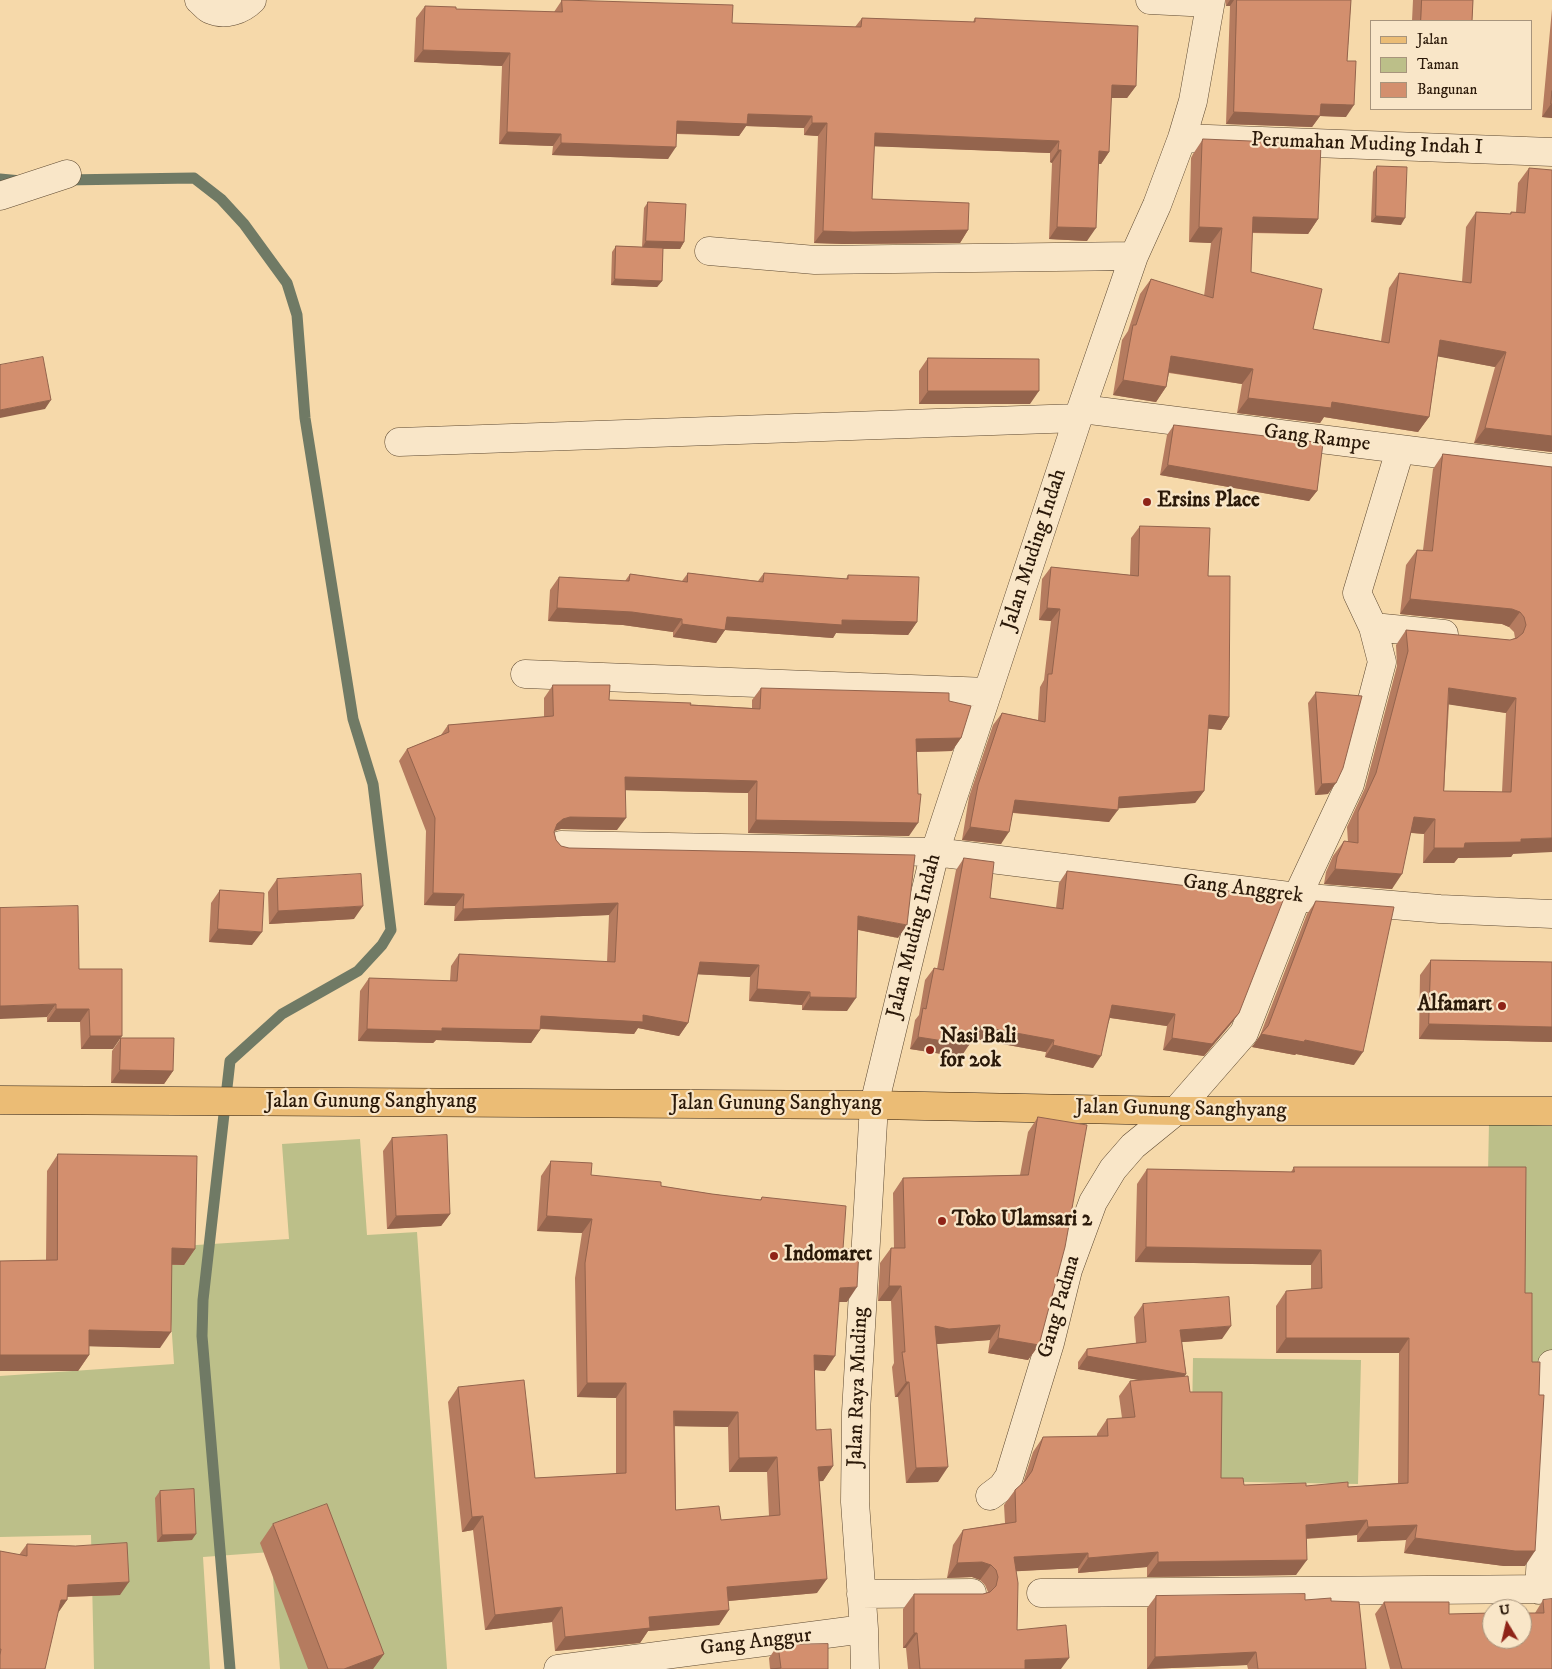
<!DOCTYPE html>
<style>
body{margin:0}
#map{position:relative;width:1552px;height:1669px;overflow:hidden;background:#f6d9aa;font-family:"IM FELL DW Pica",serif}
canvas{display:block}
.legend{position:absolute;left:1370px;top:20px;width:162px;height:90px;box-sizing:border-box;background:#f9e6c8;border:1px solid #a7947c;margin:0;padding:6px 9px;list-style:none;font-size:15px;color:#2b1909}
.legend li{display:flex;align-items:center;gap:10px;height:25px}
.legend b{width:25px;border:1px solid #a7947c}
.north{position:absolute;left:1482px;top:1599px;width:50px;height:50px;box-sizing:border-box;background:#f9e6c8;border:1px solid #a7947c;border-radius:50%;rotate:351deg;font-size:14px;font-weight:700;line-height:20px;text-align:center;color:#2b1909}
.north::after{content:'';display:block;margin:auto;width:18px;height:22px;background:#8f2418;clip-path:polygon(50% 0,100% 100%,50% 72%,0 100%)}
</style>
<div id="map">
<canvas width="1552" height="1669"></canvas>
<ul class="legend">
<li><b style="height:6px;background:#ebbc75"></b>Jalan</li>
<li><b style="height:14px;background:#bcbf89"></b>Taman</li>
<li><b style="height:14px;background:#d38f6e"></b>Bangunan</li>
</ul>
<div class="north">U</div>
</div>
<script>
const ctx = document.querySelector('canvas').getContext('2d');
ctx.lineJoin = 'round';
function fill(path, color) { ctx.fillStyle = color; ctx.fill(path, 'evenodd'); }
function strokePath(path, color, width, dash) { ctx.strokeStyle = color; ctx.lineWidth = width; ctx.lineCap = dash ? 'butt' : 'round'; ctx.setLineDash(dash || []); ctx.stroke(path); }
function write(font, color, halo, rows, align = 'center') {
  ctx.font = font + ' "IM FELL DW Pica",serif'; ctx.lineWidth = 4.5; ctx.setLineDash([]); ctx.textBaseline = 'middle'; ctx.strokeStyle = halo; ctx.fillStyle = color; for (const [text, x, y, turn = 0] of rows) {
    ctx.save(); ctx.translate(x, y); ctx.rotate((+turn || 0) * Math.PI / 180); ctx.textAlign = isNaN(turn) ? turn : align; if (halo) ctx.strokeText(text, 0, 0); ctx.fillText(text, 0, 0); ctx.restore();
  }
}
fill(new Path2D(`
 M1489,1123L1552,1126V1382H1513L1488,1173Z
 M360,1139L367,1235L417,1232L447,1669H280L271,1552L203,1557L210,1669H94L91,1535L0,1537V1376L174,1364L166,1247L289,1239L282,1144Z
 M1193,1358L1361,1360L1358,1484L1191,1481Z`), '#bcbf89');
strokePath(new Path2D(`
 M0,179L21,181
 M64,180L194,178L221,199L244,224L287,283L297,315L305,418L353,719L373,784L391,930L382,945L358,971L282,1014L230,1061L203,1300L202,1336L230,1669`), '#707a65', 11);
const minor = new Path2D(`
 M199,0C203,3 207,9 211,10C225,16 242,10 252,0
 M1150,0L1210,3
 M1182,138L1552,152
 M0,196L67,174
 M709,251L815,260L1134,256
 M1082,409L1552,468
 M399,442L1078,418
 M1373,627L1444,634
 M525,674L988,692
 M561,845L935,852L1297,897L1440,909L1552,914
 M990,1496L1002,1487L1009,1477L1050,1343L1068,1270L1093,1202L1113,1169L1133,1146L1176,1111L1244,1033L1297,897L1350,784L1382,662L1373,627L1357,593L1400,450
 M1539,1590L1552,1364
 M1041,1593L1552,1589
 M861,1594L972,1593
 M558,1669L864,1629
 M865,1669L864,1629L855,1502L856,1412L874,1105L935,852L1078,418L1134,256L1157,205L1182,138L1193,101L1211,0`);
const major = new Path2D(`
 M0,1100L874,1105L1176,1111H1552`);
strokePath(minor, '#5e4931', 29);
strokePath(major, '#2b1909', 29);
strokePath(minor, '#f9e6c8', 28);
strokePath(major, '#ebbc75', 28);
fill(new Path2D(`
 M562,0L732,23L855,27L862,18L973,22L975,18L1136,86L1127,98H1111L1109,152L1101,164H1099L1087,241L1049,239L1052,163L1050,162V153L874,146L872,199L968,230L960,243L844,244L814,243L818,136L804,135V128L746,126L739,136L677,134L668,159L552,155L553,146L499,144L502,66L414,62L416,18L425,6L456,9L554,12Z
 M1225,0H1351L1347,61L1346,117L1320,116L1312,127L1226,124L1230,6H1226Z
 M1413,0H1473L1472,21H1412Z
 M1552,9V118L1542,117Z
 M1203,139L1318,219L1308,234L1252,233L1251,272L1313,329L1381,341L1389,288L1399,273L1462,282L1466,227L1476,212L1510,214L1511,212H1516L1518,183L1529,168L1552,452L1474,443L1495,367L1438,356L1429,417L1418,432L1324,417L1320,423L1237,413L1242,384L1169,373L1166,387L1156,402L1113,395L1122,340L1128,331L1140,294L1151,279L1204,296L1211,243L1189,242L1191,158L1193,154Z
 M1377,166L1401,225L1371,222L1373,172Z
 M648,202L684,242L680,249H663L662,281L657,287L611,285L612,252L616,246L642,247L644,208Z
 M928,358L1030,404H919V371Z
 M1174,425L1317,491L1309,501L1160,475L1167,435Z
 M1443,454L1552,467L1513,854L1511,857L1458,858L1454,863H1423L1424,834L1411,833L1392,889L1324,884L1326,872L1333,856L1344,841L1348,842L1347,827L1365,788L1397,666L1396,645L1406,630L1510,640L1515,638L1514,632L1509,627L1502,624L1400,614L1406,565L1417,550H1423L1433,469ZM1449,704L1506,713L1502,792L1444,791Z
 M1140,526L1208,576L1229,717L1221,730L1208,728L1204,791L1195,803L1118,808L1109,822L1013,813L1001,844L962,840L969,797L993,725L1002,713L1038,720L1040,687L1044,680L1051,621L1039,620L1042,579L1051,567L1130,575L1131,538Z
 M688,573L758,581L764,573L846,579L848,575L917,622L908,635L836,633L833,638L725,630L716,643L673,637V632L623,625L548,621L550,590L559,577L625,581L630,574L682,581Z
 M553,685L609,700L752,708V700L761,688L949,701L961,738L952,751L917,752L909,836L748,833V793L625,790L617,830L561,829L554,831L556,840L561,846L898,938L858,930L847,1011L802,1010V1005L749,1001L750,977L697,974L688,1023L679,1036L638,1028L634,1034L540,1029V1030L531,1043L436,1040L433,1043L358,1041L360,991L369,978L450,981L451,966L459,954L607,962L609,915L454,921L455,906L424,905L426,831L399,761L407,749L441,735L448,725L544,717V698Z
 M1316,692L1328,794L1315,795L1308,703Z
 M964,858L990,898L1056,908L1059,883L1067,871L1239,1013L1230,1025L1204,1056L1163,1050L1167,1026L1110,1018L1093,1068L1045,1057L1046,1052L970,1038L961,1057L910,1049L915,1020L919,1015L925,980L934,968L937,969L956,870Z
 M277,879L354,919L269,924L268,892Z
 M220,890L252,945L209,942L211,903Z
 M1316,901L1354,1065L1296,1054L1295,1055L1252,1047L1259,1038L1307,914Z
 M1431,960L1552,962V1042L1419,1039L1420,975Z
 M79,969L113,1049H81L80,1022H47V1017Z
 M121,1038L173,1071L164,1084L111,1083L112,1051Z
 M1038,1117L1039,1345L1028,1360L988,1353L990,1340L936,1344L938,1482L906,1483L898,1397H895L892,1367L894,1363L891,1301H878L880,1263L891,1248H894L893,1193L903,1178L1020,1175L1028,1132Z
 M392,1138L450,1214L441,1226L387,1229L383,1151Z
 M58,1154L195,1249L184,1265H172L160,1348L89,1346V1355L78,1371H0V1261L46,1260L47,1171Z
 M551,1161L591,1175L712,1194L760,1200L762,1197L843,1249L847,1302H839L825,1371L814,1370L816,1430L833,1466L823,1481H819L817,1593L728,1601L719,1625L648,1631L640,1643L555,1651L552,1622L485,1630L473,1530L462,1532L448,1402L458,1387L535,1478L616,1474V1398L577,1397L575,1278L582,1233L537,1231L541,1176ZM675,1426L728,1427L729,1472H767L769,1516L721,1520L676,1510Z
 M1294,1167L1525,1293V1566H1504L1404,1553L1406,1540L1357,1542V1535L1306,1539L1296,1575L1147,1577V1567L1078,1573V1568L1016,1571L1017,1630L1061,1669H908L906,1648H903V1609L914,1594H983L988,1592L985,1585L980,1580L972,1577L947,1578L953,1545L963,1530L1005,1523L1004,1505L1015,1490L1023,1483L1033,1452L1043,1437L1097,1436V1434L1107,1419L1122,1418L1119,1396L1130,1381L1140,1380L1078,1369V1362L1087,1349L1136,1343L1134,1317L1143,1304L1222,1339L1182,1342L1186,1374L1184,1377L1221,1478L1244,1485L1348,1487L1398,1483L1399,1353H1276V1306L1286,1291L1311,1289V1265L1135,1262L1137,1184L1147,1169L1291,1172Z
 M160,1491L192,1540L157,1542L155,1498Z
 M273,1524L384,1654L373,1669H308L260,1543Z
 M27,1544L120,1595L67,1597V1600L58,1612L0,1669V1551L19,1555Z
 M1156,1596L1305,1600L1331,1601L1366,1669H1248L1247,1665L1147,1669V1608Z
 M1543,1600L1552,1669H1390L1375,1614L1384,1602L1449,1614L1535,1613Z
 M778,1645L828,1669H770L769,1658Z`), '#b57b5f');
fill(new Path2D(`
 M1230,0H1234L1230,6H1226Z
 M423,50L510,53L502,66L414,62Z
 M1112,85L1136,86L1127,98H1103Z
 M1321,104L1354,105L1346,117L1320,116L1312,127L1226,124L1234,112Z
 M1551,104H1552V118L1542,117Z
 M748,114L812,116L804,128L746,126L739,136L668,133L677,121Z
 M812,123H827L818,136L804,135Z
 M507,132L561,134L553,146L499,144Z
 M875,133L1059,141L1050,153L866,146Z
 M561,143L676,147L668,159L552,155Z
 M1058,150H1061L1052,163L1050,162Z
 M1099,151L1109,152L1101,164H1091Z
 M1376,216L1405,218L1401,225L1371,222Z
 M1253,217L1318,219L1308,234L1242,232Z
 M1057,227L1096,228L1087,241L1049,239Z
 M1199,227L1222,228L1211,243L1189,242Z
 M968,230L960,243L844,244L814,243L823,231Z
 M646,241L684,242L680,249L642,248Z
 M615,279L662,281L657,287L611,285Z
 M1440,340L1506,352L1495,367L1430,355Z
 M1171,356L1253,369L1242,384L1161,371Z
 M1123,380L1166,387L1156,402L1113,395Z
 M928,391H1039L1030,404H919Z
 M1248,398L1332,402L1429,417L1418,432L1324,417L1320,423L1237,413Z
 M51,400L45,409L0,418V410Z
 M1485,428L1552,436V452L1474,443Z
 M1168,465L1317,491L1309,501L1160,475Z
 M1410,599L1512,609L1520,612L1509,627L1502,624L1400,614Z
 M557,608L632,612L682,619L673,632L623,625L548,621Z
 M1047,608L1060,609L1051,621L1039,620Z
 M727,617L842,620L917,622L908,635L836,633L833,638L725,630L716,643L673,637L682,624Z
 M1449,688L1516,698L1506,713L1439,703Z
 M1209,715L1229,717L1221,730L1201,728Z
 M961,738L952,751L908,752L916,739Z
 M625,777L757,781L748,793L616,790Z
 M1336,783L1328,794L1315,795L1322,784Z
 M1204,791L1195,803L1110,809L1119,797Z
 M1015,800L1118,810L1109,822L1007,812Z
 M570,817L626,818L617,830L561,829L554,831L557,824L563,819Z
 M1414,817L1435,819L1424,834L1404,832Z
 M756,820L918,823L909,836L748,833Z
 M970,827L1009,832L1001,844L962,840Z
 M1552,838V852L1513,854L1511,857L1458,858L1454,863H1423L1434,848L1465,843L1521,839Z
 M1335,869L1402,874L1392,889L1324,884Z
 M433,893L464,894L455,906L424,905Z
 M618,903L609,915L454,921L463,909Z
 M363,906L354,919L269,924L278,911Z
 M858,916L907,925L898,938L850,928Z
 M218,929L262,932L252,945L209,942Z
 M700,962L759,965L750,977L691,974Z
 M757,989L810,992L802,1005L749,1001Z
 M810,997L856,998L847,1011L802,1010Z
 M56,1004L47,1017L0,1019V1006Z
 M1112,1005L1175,1014L1167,1026L1104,1017Z
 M56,1009H89L80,1022H47Z
 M1239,1013L1230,1025L1204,1056L1163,1050L1172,1038Z
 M643,1015L688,1023L679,1036L638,1028L634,1034L532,1028L541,1016Z
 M1429,1024L1552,1027V1042L1419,1039Z
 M973,1025L1054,1040L1046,1052L964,1037Z
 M442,1028L540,1030L531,1043L436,1040L433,1043L358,1041L367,1029Z
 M1261,1034L1305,1040L1363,1052L1354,1065L1296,1054L1295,1055L1252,1047Z
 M90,1036H122L113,1049H81Z
 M918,1037L969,1045L961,1057L910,1049Z
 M1053,1045L1101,1056L1093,1068L1045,1057Z
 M120,1070L173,1071L164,1084L111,1083Z
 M450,1214L441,1226L387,1229L396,1216Z
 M547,1216L592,1219L582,1233L537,1231Z
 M1146,1247L1321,1250L1311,1265L1135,1262Z
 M172,1248L195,1249L184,1265L161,1264Z
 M889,1286H901L891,1301H878Z
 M857,1287L847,1302H830L840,1288Z
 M1000,1325L990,1340L938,1344L924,1341L935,1326Z
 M1231,1326L1222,1339L1171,1343L1180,1330Z
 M89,1330L171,1332L160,1348L78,1346Z
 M998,1338L1039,1345L1028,1360L988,1353Z
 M1286,1338H1409L1399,1353H1276Z
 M0,1355H89L78,1371H0Z
 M814,1355L835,1356L825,1371L804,1369Z
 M1087,1356L1186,1374L1177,1387L1078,1369Z
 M906,1382H909L898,1397H895Z
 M587,1383H626L616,1398L577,1397Z
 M674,1411L738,1412L728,1427L664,1426Z
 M777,1457L767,1472H729L739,1458Z
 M833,1466L823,1481L808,1482L818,1467Z
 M948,1467L938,1482L906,1483L916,1468Z
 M483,1516L473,1530L462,1532L472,1517Z
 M1367,1520L1357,1535L1296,1539L1306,1525Z
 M1417,1525L1406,1540L1357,1542L1368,1527Z
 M196,1534L192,1540L157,1542L162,1535Z
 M1415,1538L1535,1551L1525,1566H1504L1404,1553Z
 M1158,1552L1147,1567L1078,1573L1088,1558Z
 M1088,1553L1078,1568L1003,1572L1014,1557Z
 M1307,1560L1296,1575L1147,1577L1158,1562Z
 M982,1562L991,1565L980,1580L972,1577L947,1578L957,1563Z
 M827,1579L817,1593L717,1602L727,1587Z
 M129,1582L120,1595L59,1597L68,1585Z
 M61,1600H67L58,1613Z
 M562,1607L552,1622L485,1630L495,1615Z
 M729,1610L719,1625L648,1631L640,1643L555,1651L565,1637L649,1617Z
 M914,1633H917L906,1648H903Z
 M1256,1652L1247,1665L1147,1669L1155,1657Z
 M384,1654L373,1669H344Z
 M1069,1658L1061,1669H1019L1025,1660Z`), '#94644d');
const building = new Path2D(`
 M562,0L733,5L732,23L861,27L862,18L975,22V18L1138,26L1136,86L1112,85L1109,152L1099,151L1096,228L1057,227L1061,150H1058L1059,141L875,133L872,199L969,203L968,230L853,232L823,231L827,123H812V116L748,114L747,124L677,121L676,147L561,143V134L507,132L510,53L423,50L425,6L456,7V9L562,12Z
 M1237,0H1351L1347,61H1356L1354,105L1321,104L1320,116L1234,112Z
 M1422,0H1473L1472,21H1421Z
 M1552,91V104H1551Z
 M1203,139L1321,144L1318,219L1253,217L1251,272L1322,289L1313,329L1389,343L1399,273L1471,283L1476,212L1511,214V212L1525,213L1529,168L1552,170V436L1485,428L1506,352L1440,340L1429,417L1332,402L1331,408L1248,398L1253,369L1171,356L1166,387L1123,380L1133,325H1136L1151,279L1213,298L1222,228L1199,227L1202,143Z
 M1377,166L1407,167L1405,218L1376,216Z
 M648,202L686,204L684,242L646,241Z
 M616,246L663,248L662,281L615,279Z
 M43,357L51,400L0,410V365Z
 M928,358L1039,359V391H928Z
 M1174,425L1323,443L1317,491L1168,465Z
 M1443,454L1552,467V838L1521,839V842L1465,843L1464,848H1434L1435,819L1414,817L1402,874L1335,869L1337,857L1344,841L1358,843V812L1376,773L1408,651L1406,630L1510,640L1517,638L1523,633L1526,625L1524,617L1520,612L1512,609L1410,599L1417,550L1432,551ZM1449,688L1516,698L1511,792L1444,791Z
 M1140,526L1210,528L1208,576H1230L1229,717L1209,715L1204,791L1119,797L1118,810L1015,800L1009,832L970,827L978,785L1002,713L1045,722L1048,674H1052L1060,609L1047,608L1051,567L1138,576Z
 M688,573L763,582L764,573L848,579V575L919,577L917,622L842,620V625L727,617L725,630L682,624V619L632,612L557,608L559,577L629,581L630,574L687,582Z
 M553,685H610L609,700L691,703L690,705L760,709L761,688L949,693V701L971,706L961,738L916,739L918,794H921L918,823L756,820L757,781L625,777L626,818L570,817L563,819L557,824L554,832L556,840L561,846L569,848L915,855L907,925L858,916L856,998L810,997V992L757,989L759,965L700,962L688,1023L643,1015V1022L541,1016L540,1030L442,1028V1031L367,1029L369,978L457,981L459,954L615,962L618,903L463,909L464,894L433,893L435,818L407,749L449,732L448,725L553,716Z
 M1316,692L1362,696L1343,768L1336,783L1322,784Z
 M964,858L994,862L990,898L1063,909L1067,871L1284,898L1239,1013L1212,1044L1172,1038L1175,1014L1112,1005L1101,1056L1053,1045L1054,1040L973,1025L969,1045L918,1037L923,1008L926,1009L934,968L943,970Z
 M361,874L363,906L278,911L277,879Z
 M220,890L264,893L262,932L218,929Z
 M1316,901L1394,907L1363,1052L1305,1040L1304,1042L1261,1034L1268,1026Z
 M78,906L79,969H122V1036H90L89,1009H56V1004L0,1006V908Z
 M1431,960L1552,962V1027L1429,1024Z
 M121,1038H174L173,1071L120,1070Z
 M1038,1117L1087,1125L1065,1247L1039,1345L998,1338L1000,1325L949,1329L935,1326L948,1467L916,1468L909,1382H906L902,1352H905L901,1286H889L891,1248H905L903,1178L1028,1175Z
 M447,1135L450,1214L396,1216L392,1138Z
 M58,1154L197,1156L195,1249L172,1248L171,1332L89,1330V1355H0V1261L57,1260Z
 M551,1161L592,1163L591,1175L661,1182V1186L712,1194L761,1200L762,1197L846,1206L843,1249H859L857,1287L840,1288L835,1356L814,1355L816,1430L831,1429L833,1466L818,1467L827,1579L727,1587L729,1610L649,1617L650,1628L565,1637L562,1607L495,1615L483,1516L472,1517L458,1387L524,1380L535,1478L626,1473V1383H587L585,1263L592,1219L547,1216ZM674,1411L738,1412L739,1458L777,1457L780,1515L721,1520L719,1506L676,1510Z
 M1294,1167H1526L1525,1293H1532V1362H1540L1539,1395H1544L1535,1551H1515L1415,1538L1417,1525L1368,1527L1367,1520L1306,1525L1307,1560L1158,1562V1552L1088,1558V1553L1014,1557L1018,1583L1017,1630L1066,1625L1069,1658L1025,1660V1669H920L917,1633H914V1594H983L990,1592L996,1586L998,1577L996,1570L991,1565L982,1562L957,1563L963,1530L1016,1522L1015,1490L1025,1481L1032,1471L1043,1437L1108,1436L1107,1419L1135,1417L1130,1381L1188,1376L1190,1392H1222L1221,1478H1243L1244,1485L1306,1483V1486L1348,1482V1487L1408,1483L1409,1338H1286V1291L1322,1288L1321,1250L1146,1247L1147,1169L1294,1172Z
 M1229,1297L1231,1326L1180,1330L1186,1374L1087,1356V1349L1146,1342L1143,1304Z
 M194,1489L196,1534L162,1535L160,1491Z
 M327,1504L384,1654L344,1669H328L273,1524Z
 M127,1543L129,1582L68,1585L67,1600H61L45,1669H0V1655L1,1649H0V1551L27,1556V1544L75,1546Z
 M1305,1594V1600L1331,1598V1601L1359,1602L1366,1669H1258L1256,1652L1155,1657L1156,1596Z
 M1552,1599V1669H1402L1384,1602H1449V1614L1492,1613V1639H1522V1613H1544L1543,1600Z
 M828,1644V1669H771L781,1668L778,1645Z`);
fill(building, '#d38f6e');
strokePath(building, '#94644d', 1);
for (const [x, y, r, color] of [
 [1147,502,5,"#8f2418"],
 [1502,1006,5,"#8f2418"],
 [930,1050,5,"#8f2418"],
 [942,1221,5,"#8f2418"],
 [774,1256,5,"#8f2418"]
]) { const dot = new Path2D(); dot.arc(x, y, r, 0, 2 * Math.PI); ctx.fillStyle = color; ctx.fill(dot); strokePath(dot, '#f9e6c8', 2); }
write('21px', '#2b1909', '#f9e6c8', [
 ["Perumahan Muding Indah I",1367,145,2],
 ["Gang Rampe",1317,439,7],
 ["Jalan Muding Indah",1035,550,-72],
 ["Gang Anggrek",1243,890,7],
 ["Jalan Muding Indah",915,936,-76],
 ["Jalan Gunung Sanghyang",371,1103],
 ["Jalan Gunung Sanghyang",776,1105],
 ["Jalan Gunung Sanghyang",1181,1110,1],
 ["Gang Padma",1060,1307,-74],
 ["Jalan Raya Muding",859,1387,-88],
 ["Gang Anggur",756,1643,-7]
]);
write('bold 21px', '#2b1909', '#f9e6c8', [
 ["Ersins Place",1157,502],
 ["Alfamart",1492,1006,"right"],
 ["Nasi Bali",940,1038],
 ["for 20k",940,1062],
 ["Toko Ulamsari 2",952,1221],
 ["Indomaret",784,1256]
], 'left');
</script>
